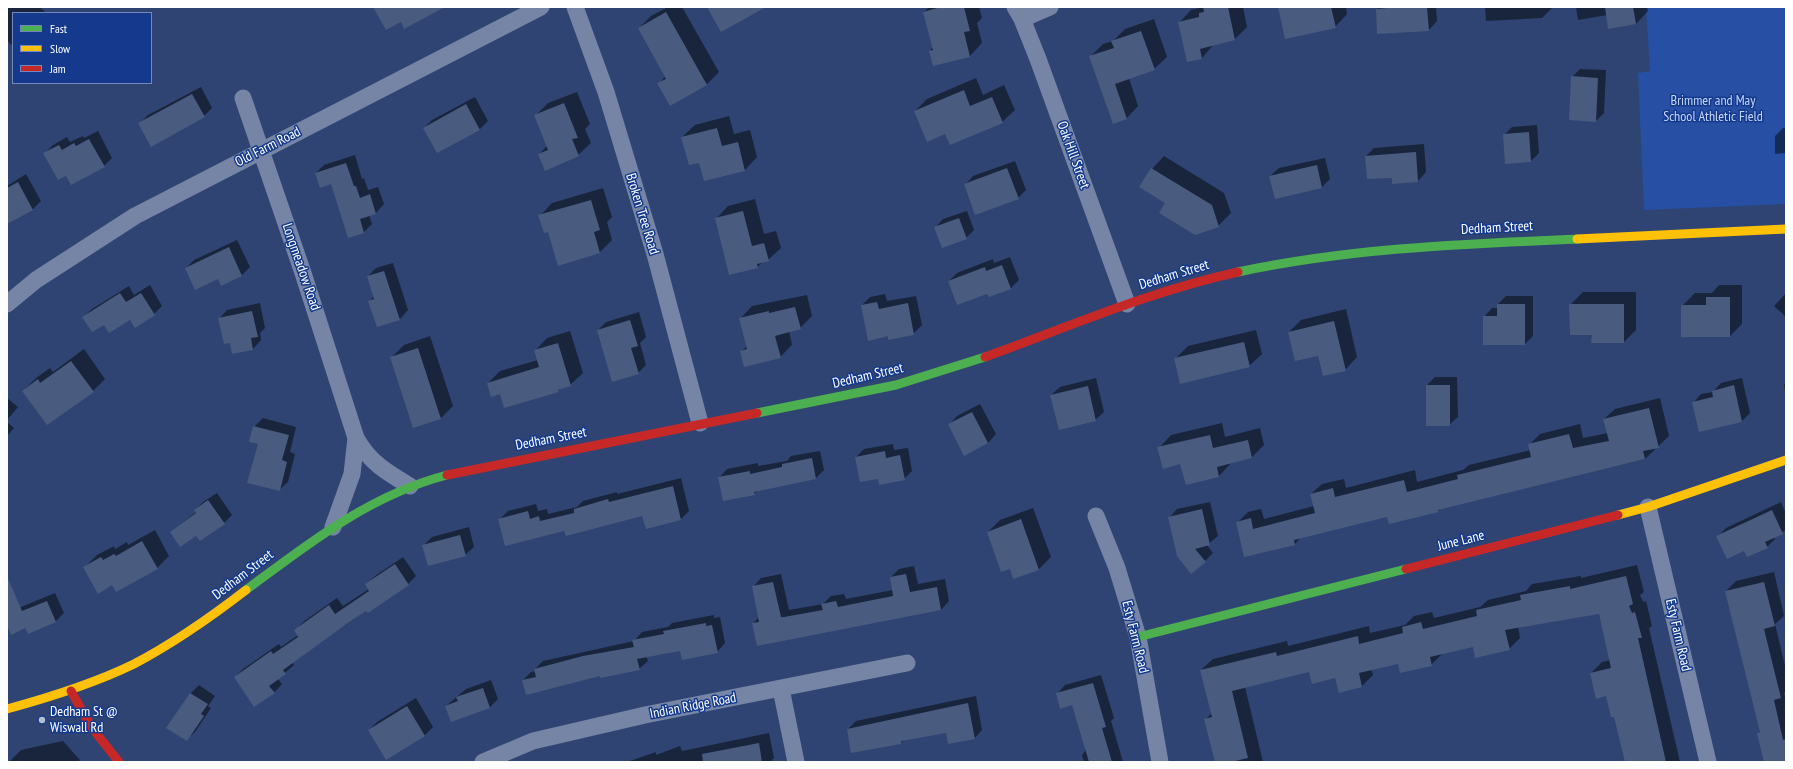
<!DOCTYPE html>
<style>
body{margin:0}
#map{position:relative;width:1793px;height:769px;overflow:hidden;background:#2f4472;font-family:"PT Sans Narrow",sans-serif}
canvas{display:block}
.frame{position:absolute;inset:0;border:8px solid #fff;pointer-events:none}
.legend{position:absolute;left:12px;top:12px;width:140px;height:72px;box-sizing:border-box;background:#14398d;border:1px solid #7288bb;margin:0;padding:5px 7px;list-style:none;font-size:12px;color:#fff}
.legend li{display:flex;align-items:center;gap:8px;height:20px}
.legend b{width:20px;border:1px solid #7288bb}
</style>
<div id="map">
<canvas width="1793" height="769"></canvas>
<div class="frame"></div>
<ul class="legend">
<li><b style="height:5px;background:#4caf50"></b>Fast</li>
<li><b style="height:5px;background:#ffc107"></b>Slow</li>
<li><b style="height:5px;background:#c62828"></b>Jam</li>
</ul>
</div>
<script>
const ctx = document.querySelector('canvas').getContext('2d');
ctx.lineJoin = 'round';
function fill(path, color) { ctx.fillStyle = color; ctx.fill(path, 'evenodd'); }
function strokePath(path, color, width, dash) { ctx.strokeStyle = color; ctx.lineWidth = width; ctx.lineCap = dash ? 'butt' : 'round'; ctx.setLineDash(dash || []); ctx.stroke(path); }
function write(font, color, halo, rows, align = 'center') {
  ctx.font = font + ' "PT Sans Narrow",sans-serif'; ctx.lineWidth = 3; ctx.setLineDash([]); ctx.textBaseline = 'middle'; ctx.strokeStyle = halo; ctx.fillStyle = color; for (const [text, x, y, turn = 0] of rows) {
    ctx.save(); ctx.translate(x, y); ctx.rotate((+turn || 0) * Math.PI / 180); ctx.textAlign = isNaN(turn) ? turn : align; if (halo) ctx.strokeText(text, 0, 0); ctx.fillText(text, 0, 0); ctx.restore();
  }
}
fill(new Path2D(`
 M1646,7H1786V204L1644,210L1638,73L1650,71Z`), '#274fa4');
fill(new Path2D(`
 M7,7H40L46,13H13V46L7,41Z
 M668,7H682L719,72L707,84L659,83L665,77L639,28L651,16Z
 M929,7H979L982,18L977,23L982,43L970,56L933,65L930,51L933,47L924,12Z
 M1204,7H1243L1247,27L1235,39L1214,44L1202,58L1188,61L1179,23L1191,10Z
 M1280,7H1346L1347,14L1335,27Z
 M1379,7H1436L1437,21L1429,30L1377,9Z
 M1485,7H1553L1542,18L1486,21Z
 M1576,7H1647L1648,11L1636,24L1607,15L1578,20Z
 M1154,19L1167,57L1154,69L1129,78L1138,106L1126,119L1090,57L1103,44L1113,41L1125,29Z
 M1580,69L1606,70L1604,113L1596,121L1572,77Z
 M976,78L983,95L1004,85L1015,110L1002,122L945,133L915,111L927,99Z
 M201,87L212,108L204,116L140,123L148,115Z
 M577,92L590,124L585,129L591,143L578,155L539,154L548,145L536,115L548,103Z
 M475,97L488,121L480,129L437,152L424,128L432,120Z
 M729,116L734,134L750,130L757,157L745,170L700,161L682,137L695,125Z
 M1537,125L1539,153L1531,161L1504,135L1512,127Z
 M1783,128H1786V153L1775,154V136Z
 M98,131L112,158L104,166L45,153L53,145L67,137L70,142L83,136L84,138Z
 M1424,144L1426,172L1418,181L1393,176L1366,156L1374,148Z
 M355,155L362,179L364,178L368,190L378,187L384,204L376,213L369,215L372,224L364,232L332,183L316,173L324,165Z
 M1164,156L1224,193L1231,213L1218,226L1166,203L1152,169Z
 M1325,158L1330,179L1322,187L1270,176L1279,168Z
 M1015,161L1026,190L1018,198L965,185L973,176Z
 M26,174L41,201L33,209L7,223V186Z
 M603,188L612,217L607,222L612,240L600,252L559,265L549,230L540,216L552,203Z
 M755,199L764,234L776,231L781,248L768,260L763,262L757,267L716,219L728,206Z
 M967,211L974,230L966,238L935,228L943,219Z
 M237,240L250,267L242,275L222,285L218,277L186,268L194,260Z
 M1010,257L1019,280L1011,288L989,296L988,293L949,281L957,273L993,259L994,263Z
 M393,263L408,310L400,319L370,301L374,296L368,276L376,268Z
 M150,285L162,306L154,314L104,324L83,317L92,309L129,286L134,295Z
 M1719,285H1742V324L1730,336L1682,306L1695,293H1712Z
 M1583,292H1636V330L1624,342L1593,334L1570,305Z
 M1786,293V317L1774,306Z
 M885,294L887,301L916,296L922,325L913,334L888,335L862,305L870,297Z
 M807,295L812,316L800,328L789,331L792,345L780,357L741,352L747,346L740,319L752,306Z
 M1506,296H1533V336L1525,344H1484V317L1492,308H1498V304Z
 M260,303L265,328L260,333L261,340L253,349L233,353L231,342L219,319L227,310Z
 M1346,309L1357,357L1345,370L1289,332L1301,320Z
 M639,312L646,337L640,343L646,365L638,373L598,330L606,322Z
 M1256,330L1262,354L1249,366L1175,359L1188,346Z
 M570,331L583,373L570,385L561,388L558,391L488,383L500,371L538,360L535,351L547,338Z
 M430,336L453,406L441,418L392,357L404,345Z
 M84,349L105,379L93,391H23L36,378L50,368L53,372Z
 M1435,377H1457L1458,417L1449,425L1427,385Z
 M1096,378L1104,412L1095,420L1051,395L1060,387Z
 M1742,378L1750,413L1742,421L1700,431L1693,403L1701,394L1713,392L1721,383Z
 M1786,383V395L1784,385Z
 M7,398L18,407L7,420Z
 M1660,398L1669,436L1645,459L1442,508L1438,511L1388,516L1301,537L1295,544L1245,556L1237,523L1248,512L1261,509L1264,519L1314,506L1311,494L1322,484L1344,479L1346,488L1415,470L1417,482L1463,470L1469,465L1531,450L1529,445L1540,434L1580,424L1583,438L1608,433L1604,419L1615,409Z
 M980,404L996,434L988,443L949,425L957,416Z
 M263,418L296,427L290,452L295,454L288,482L279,490L259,443L254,427Z
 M7,422L14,428L7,436Z
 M1222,423L1225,437L1260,428L1264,445L1251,458L1231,463L1219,476L1181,463L1159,448L1171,435Z
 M893,444L894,450L908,448L912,471L904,479L878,478L856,457L864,449Z
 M820,451L824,470L816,478L759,489L754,494L719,478L727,469L758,463V466L787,461L791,456Z
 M681,478L689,511L681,519L646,528L643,515L565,530L500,519L508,511L536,504L538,511L547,509L548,514L577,507L583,501L617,492V494Z
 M217,493L232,515L224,523L196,534L171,532L196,512L195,510L203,502Z
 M1210,502L1218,536L1207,545L1213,553L1205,561L1169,518L1177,509Z
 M1781,502L1786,514V530L1774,537L1775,539L1767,547L1744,549L1718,536L1726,528Z
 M1033,508L1051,557L1039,569L1010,568L988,532L1000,520Z
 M469,527L474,547L465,555L424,545L432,537Z
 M155,530L169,556L157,568H84L97,555L114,546L115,549L127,542L128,545Z
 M403,557L416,576L408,584L367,610L292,662L294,665L278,679L282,684L274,693L235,677L243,669L279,644L281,647L298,635L295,631L303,622L337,598L343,606L369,589L366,584L375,576Z
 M1637,565L1644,592L1640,595L1643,602L1646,601L1652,626L1649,628L1680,762H1626L1615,715L1607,695L1591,673L1602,662L1611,660L1599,613L1518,627L1520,638L1509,649L1474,646L1443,653L1431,665L1399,663L1371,669L1373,675L1362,686L1336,677L1310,671L1245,687L1263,762H1216L1206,719L1212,713L1201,670L1213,659L1287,641L1288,646L1369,626L1370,633L1405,625L1414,616L1432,612L1434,618L1480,607L1488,600L1526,591L1532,584L1581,576V578Z
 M914,566L918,584L945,579L949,601L941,610L753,623L759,617L753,587L761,578L781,574L789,610L823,604L831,596L844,594L846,599L893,590L891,577L899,569Z
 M1774,572L1784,616L1775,624L1786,670V692L1784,693L1786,700V762H1765L1758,733L1761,730L1726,591L1736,581Z
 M55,593L64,613L55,622L26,627L7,622V617L14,610Z
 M714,615V618L720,617L725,643L717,652L681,649L646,656L648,661L639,669L601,675L523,680L531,672L536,671L535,669L543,661L634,641L642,632L668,627L672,623Z
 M1101,675L1114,718L1111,721L1123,762H1084L1082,755L1086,750L1073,704L1057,694L1065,685Z
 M491,680L498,699L490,707L452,721L446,706L466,689Z
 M199,685L215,696L208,706L211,708L195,732L186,740L168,727L191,693Z
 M976,696L982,730L974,739L946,732L904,740L900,743L848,729L856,721Z
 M416,698L433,727L425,735L386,758L369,730L377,722Z
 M769,733L774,758L770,762H627L656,752V755L680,746L682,751Z
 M63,741L80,760L78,762H9L21,750Z`), '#0007');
fill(new Path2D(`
 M373,7H445L404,29L401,22L386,30Z
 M707,7H766L721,32Z
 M941,7H964L970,31L964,32L970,57L933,66L929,51L933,50L923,12Z
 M1203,7H1228L1235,40L1200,49L1202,59L1187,62L1178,22L1199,17V13L1204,12Z
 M1278,7H1331L1336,28L1285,39Z
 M1398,7H1427L1429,31L1377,34L1376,9Z
 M1605,7H1633L1636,24L1608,29Z
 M666,12L707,85L670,106L657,83L666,79L638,28Z
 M1141,31L1155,70L1115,84L1127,119L1113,124L1089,56L1114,48L1111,41Z
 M1571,76L1598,78L1596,122L1569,120Z
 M964,90L970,106L992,97L1003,123L950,145L945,134L927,142L914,111Z
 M192,94L205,117L151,147L138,123Z
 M564,103L578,138L572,139L579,156L545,171L538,154L548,150L534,115Z
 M466,104L480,130L437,153L423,128Z
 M717,128L722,146L738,142L745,171L704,181L699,163L689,165L681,137Z
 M1529,132L1531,162L1505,164L1503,134Z
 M89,139L105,167L71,185L66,176L58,180L43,153L59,145L62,150L74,143L76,146Z
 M1416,152L1418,182L1392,184V178L1367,179L1365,156Z
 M346,163L354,186H356L360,198L370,194L376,214L360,219L364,233L348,238L331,184L320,188L315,173Z
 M1317,165L1322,188L1275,199L1269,176Z
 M1007,168L1019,199L975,215L964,184Z
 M1151,168L1212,205L1219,227L1195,235L1159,213L1165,203L1139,187Z
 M18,182L33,210L7,224V188Z
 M591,200L600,230L594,232L600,253L558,266L548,232L544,233L538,215Z
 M743,211L752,246L764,243L769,261L757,264L758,268L729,275L715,218Z
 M959,218L967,239L942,248L934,227Z
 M229,247L242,276L221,286L218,279L195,290L185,268Z
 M1002,265L1011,289L989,297L987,294L957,305L948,281L985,267L986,271Z
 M384,271L400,320L377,327L368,301L374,299L367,276Z
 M120,293L126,302L141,293L155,315L135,328L130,320L109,333L104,325L92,332L82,317Z
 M1706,297H1730V337H1681V305H1706Z
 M877,302L879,309L908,303L914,335L888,340V336L868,341L861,305Z
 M1497,304H1525V345H1483V316H1497Z
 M1569,304H1624V343H1591L1592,335H1570Z
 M795,307L801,329L775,336L781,358L744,367L740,351L747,349L739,318L769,311V313Z
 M252,311L258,337L251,338L253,350L232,354L230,343L224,344L218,318Z
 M630,320L638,346L631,348L639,374L612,382L597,330Z
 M1334,321L1346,371L1323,376L1318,356L1295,361L1288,332Z
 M1244,342L1250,367L1180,384L1174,358Z
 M558,343L571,386L558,390L559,392L504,408L500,394L491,397L487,383L539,367L534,350Z
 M418,348L441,419L413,428L390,357Z
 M71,361L94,392L47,425L22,391L38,379L40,383Z
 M1426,385H1450V426H1426Z
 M1734,385L1742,422L1699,432L1692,402L1713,397L1712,391Z
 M1088,386L1096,421L1059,430L1050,395Z
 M1649,408L1659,448L1643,451L1645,459L1438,510L1439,512L1389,524L1387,517L1294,540L1295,545L1244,557L1236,522L1251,518L1253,529L1315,513L1310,494L1333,488L1335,497L1404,480L1407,492L1458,479L1457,475L1531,457L1528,444L1569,434L1573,448L1609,441L1603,419Z
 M972,412L988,443L964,456L948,424Z
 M253,426L289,435L282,460L287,462L280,491L247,483L258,444L249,442Z
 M1210,435L1213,448L1248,440L1252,458L1217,467L1219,477L1186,485L1180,464L1163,469L1157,447Z
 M885,451L886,458L900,455L905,480L879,485L878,479L860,482L855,457Z
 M812,458L816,479L754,492L755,495L723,501L718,477L750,471V474L782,467V464Z
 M673,486L681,520L646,529L642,516L566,536L564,531L505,546L498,519L528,511L530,519L539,516L540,521L574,513V509L608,499L609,502Z
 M208,500L225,524L200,541L196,536L180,547L170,532L196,513L194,510Z
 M1202,509L1210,545L1195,549L1206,562L1191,574L1177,556L1168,517Z
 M1772,510L1783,534L1765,542L1768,548L1747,557L1744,551L1727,559L1716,536Z
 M1021,519L1039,570L1013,579L1010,569L1001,572L987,532Z
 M460,535L466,556L428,566L422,545Z
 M142,541L158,569L116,592L112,585L98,594L83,567L101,557L103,560L114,554L116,556Z
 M395,564L409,585L368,613L366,611L348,623L283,670L286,674L269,686L275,693L254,707L234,677L271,651L273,654L298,637L294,630L329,605L335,614L369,591L365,584Z
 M906,574L910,592L937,587L941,610L757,646L752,623L759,622L752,586L773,582L781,617H784L823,610L821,604L836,601L838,607L893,596L890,577Z
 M7,576L22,611L47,601L56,622L28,634L25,628L11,635L7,625Z
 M1626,576L1633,604L1629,606L1632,613L1635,612L1642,638H1638L1666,762H1625L1614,717H1611L1606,696L1596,699L1590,673L1611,668L1599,614L1505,630L1510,650L1475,658L1473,647L1430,657L1432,666L1400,673L1398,664L1359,673L1362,687L1339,693L1335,678L1312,684L1309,672L1232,691L1248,758L1231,762H1215L1204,719L1212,717L1200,670L1276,652L1277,656L1358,636L1359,644L1403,633L1402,627L1421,622L1423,629L1477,616L1476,610L1521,600L1520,595L1570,586V589Z
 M1764,582L1775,626L1764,629L1781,698L1774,700L1783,740L1786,739V762H1764L1757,733L1760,732L1725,591Z
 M706,623V626L712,625L718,653L682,660L680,651L637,659L640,670L600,678V676L526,695L522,680L536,677L534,669L583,656L634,647L632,640L664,634L663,631Z
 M1093,683L1106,727L1102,728L1112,762H1089L1072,705L1060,709L1056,693Z
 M483,688L490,708L451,722L445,706L458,701L456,697Z
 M190,693L208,704L201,714L204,716L187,741L166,728Z
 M968,703L975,739L948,744L946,733L901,741V744L851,753L847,729Z
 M407,706L425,736L386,760L368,730Z
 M759,743L762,762H703L702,754Z`), '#4a5b80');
strokePath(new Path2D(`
 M575,7L606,92L655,254L700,423
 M1015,7L1022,19L1038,59L1127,304
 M1022,19L1050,7
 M243,98L303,273L356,438C369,462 388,473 410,486
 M7,304L36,280L135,216L541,7
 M1648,507L1708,762
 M1096,516L1117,568L1138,637L1160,762
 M333,527L352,474L356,438
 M781,689L796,762
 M483,762L533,741L645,715L907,663`), '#7685a5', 17);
strokePath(new Path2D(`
 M1238,272C1350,248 1463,244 1577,239
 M757,413L896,385L985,357
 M246,590C309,543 370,495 447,475
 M1138,637L1406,569`), '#4caf50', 9);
strokePath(new Path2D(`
 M1577,239L1786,229
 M1618,515L1648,507L1786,460
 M7,709C51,697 93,684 134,664C174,643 211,617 246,590`), '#ffc107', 9);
strokePath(new Path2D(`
 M985,357C1068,327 1151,291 1238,272
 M447,475L757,413
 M1406,569L1618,515
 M71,691L92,728L119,762`), '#c62828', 9);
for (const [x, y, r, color] of [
 [42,720,4,"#b6bece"]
]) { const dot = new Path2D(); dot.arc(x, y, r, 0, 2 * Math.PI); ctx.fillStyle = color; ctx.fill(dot); strokePath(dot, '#14398d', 1.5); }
write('14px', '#c4d6fc', '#14398d', [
 ["Brimmer and May",1713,101],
 ["School Athletic Field",1713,117]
]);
write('14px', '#fff', '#14398d', [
 ["Old Farm Road",268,147,-27],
 ["Oak Hill Street",1073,155,70],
 ["Broken Tree Road",642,214,73],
 ["Dedham Street",1497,228,-3],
 ["Longmeadow Road",301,267,71],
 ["Dedham Street",1174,275,-17],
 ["Dedham Street",868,376,-13],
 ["Dedham Street",551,439,-11],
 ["June Lane",1461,541,-14],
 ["Dedham Street",243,575,-37],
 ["Esty Farm Road",1678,635,77],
 ["Esty Farm Road",1135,637,76],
 ["Indian Ridge Road",693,706,-11]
]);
write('14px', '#fff', '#14398d', [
 ["Dedham St @",50,712],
 ["Wiswall Rd",50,728]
], 'left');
</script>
